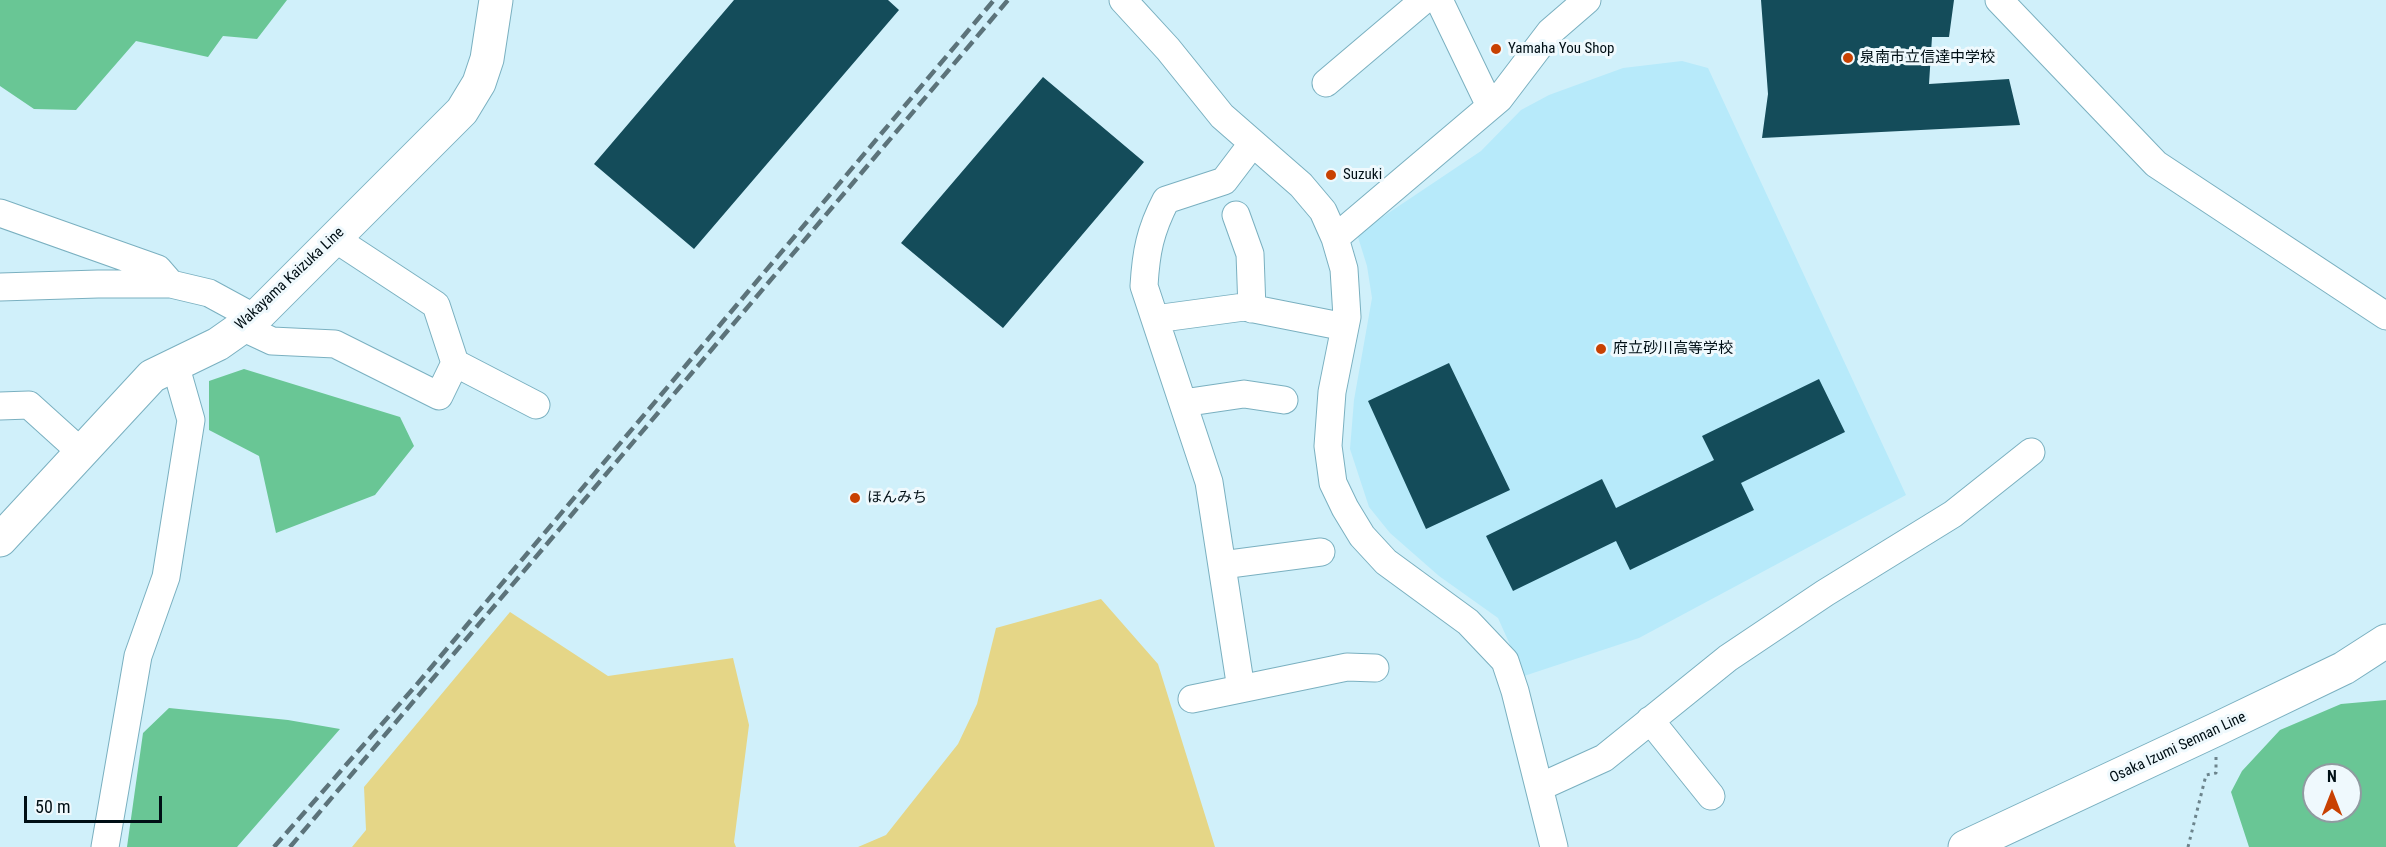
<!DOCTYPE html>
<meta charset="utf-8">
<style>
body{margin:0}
#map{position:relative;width:2386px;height:847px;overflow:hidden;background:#d0f0fa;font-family:"Roboto Condensed",sans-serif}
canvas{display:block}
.north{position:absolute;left:2302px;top:763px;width:60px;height:60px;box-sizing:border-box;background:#eff9fd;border:2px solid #8f9ba0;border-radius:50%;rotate:0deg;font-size:16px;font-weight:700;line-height:24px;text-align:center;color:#000f15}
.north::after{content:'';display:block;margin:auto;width:21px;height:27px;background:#c84102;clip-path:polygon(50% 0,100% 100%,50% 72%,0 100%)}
.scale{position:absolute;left:24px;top:796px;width:138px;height:27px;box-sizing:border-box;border:3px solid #000f15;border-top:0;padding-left:8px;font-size:18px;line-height:21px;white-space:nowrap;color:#000f15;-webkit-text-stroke:4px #eff9fd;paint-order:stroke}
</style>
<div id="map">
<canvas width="2386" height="847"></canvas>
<div class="north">N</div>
<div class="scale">50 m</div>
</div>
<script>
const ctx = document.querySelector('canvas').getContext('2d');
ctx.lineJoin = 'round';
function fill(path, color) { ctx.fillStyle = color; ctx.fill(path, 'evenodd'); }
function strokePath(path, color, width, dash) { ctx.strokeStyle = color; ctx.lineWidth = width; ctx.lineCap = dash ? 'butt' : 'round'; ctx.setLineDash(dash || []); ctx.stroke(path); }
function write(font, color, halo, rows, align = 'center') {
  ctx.font = font + ' "Roboto Condensed","Noto Sans JP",sans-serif'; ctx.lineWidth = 6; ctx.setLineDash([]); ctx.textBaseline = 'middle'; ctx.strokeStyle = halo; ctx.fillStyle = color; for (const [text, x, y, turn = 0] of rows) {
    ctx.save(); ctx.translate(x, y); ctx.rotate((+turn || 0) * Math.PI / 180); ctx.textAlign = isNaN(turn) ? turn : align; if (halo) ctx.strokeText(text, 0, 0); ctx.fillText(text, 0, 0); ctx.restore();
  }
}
fill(new Path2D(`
 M1682,61L1708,68L1906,495L1639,638L1524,676L1498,618L1439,576L1390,533L1369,507L1350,449L1354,400L1372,298L1367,266L1357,234L1481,151L1521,110L1549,95L1623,68Z`), '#b7eafa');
fill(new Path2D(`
 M1101,599L1158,664L1215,847H858L886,835L958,744L977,704L996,628Z
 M510,612L608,676L733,658L749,725L734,842L736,847H352L366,830L364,787Z`), '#e5d687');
fill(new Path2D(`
 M0,0H287L257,39L223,36L208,57L136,41L76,110L34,109L0,86Z
 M244,369L400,417L414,446L375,495L276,533L259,456L209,430V381Z
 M2386,700V847H2249L2231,792L2242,771L2280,730L2341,704ZM2314,775H2350V811H2314Z
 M169,708L288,720L340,729L237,847H127L143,733Z`), '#69c695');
fill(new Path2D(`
 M734,0H888L899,10L694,249L594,164Z
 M1761,0H1954L1949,37H1932L1929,84L2009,79L2020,125L1762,138L1768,94Z
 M1043,77L1144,162L1003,328L901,243Z
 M1449,363L1510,490L1426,529L1368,401Z
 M1819,379L1845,432L1741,483L1754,510L1630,570L1616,541L1513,591L1486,536L1602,479L1616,508L1714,460L1702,436Z`), '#144c5a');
const minor = new Path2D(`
 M1123,0L1168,49L1222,116L1301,185L1323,211L1335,238L1344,269L1347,317L1332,392L1328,446L1333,483L1345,508L1362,536L1386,562L1468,622L1505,661L1515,691L1554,847
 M1439,0L1490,106
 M1999,0L2156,164L2386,316
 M1326,83L1424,0
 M0,213L158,269L171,284
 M1236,215L1250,254L1252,309
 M1335,238L1499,99L1550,32L1587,0
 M0,287L98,284H171L209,293L255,318
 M1155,319L1244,307L1345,327
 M242,327L272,341L335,344L439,396L455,363L436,305L334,238
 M455,363L536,405
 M1183,403L1244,394L1284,400
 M0,406L29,405L81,452
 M1222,565L1321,552
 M1241,689L1209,482L1144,286C1146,252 1150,231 1166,200L1224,181L1252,144
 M1192,699L1347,667L1375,668
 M1650,720L1711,796
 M1540,787L1604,758L1728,658L1825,593L1953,514L2031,452
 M105,847L138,656L166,577L191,420L175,364`);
const major = new Path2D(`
 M0,540L152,376L218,344L255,318L462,111L479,83L487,59L496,0
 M1965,847L2215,730L2344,668L2386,641`);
strokePath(minor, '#7ab0c0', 29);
strokePath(major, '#7ab0c0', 35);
strokePath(new Path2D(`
 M2188,847L2206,775L2216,773V757`), '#6c848c', 3, [3, 4.5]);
strokePath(minor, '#fff', 27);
strokePath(major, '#fff', 33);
strokePath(new Path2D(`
 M274,847L418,683L994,0
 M290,847L1008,0`), '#5c737a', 4.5, [12, 6]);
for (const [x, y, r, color] of [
 [1496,49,6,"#c84102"],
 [1848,58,6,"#c84102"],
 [1331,175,6,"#c84102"],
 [1601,349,6,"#c84102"],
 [855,498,6,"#c84102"]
]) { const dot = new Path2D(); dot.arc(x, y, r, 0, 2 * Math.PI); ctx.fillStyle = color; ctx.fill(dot); strokePath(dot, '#eff9fd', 2); }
write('15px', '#000f15', '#eff9fd', [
 ["Yamaha You Shop",1508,49],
 ["泉南市立信達中学校",1860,58],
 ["Suzuki",1343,175],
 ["府立砂川高等学校",1613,349],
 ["ほんみち",867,498]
], 'left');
write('15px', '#000f15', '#eff9fd', [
 ["Wakayama Kaizuka Line",290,279,-43],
 ["Osaka Izumi Sennan Line",2178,748,-25]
]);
</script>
